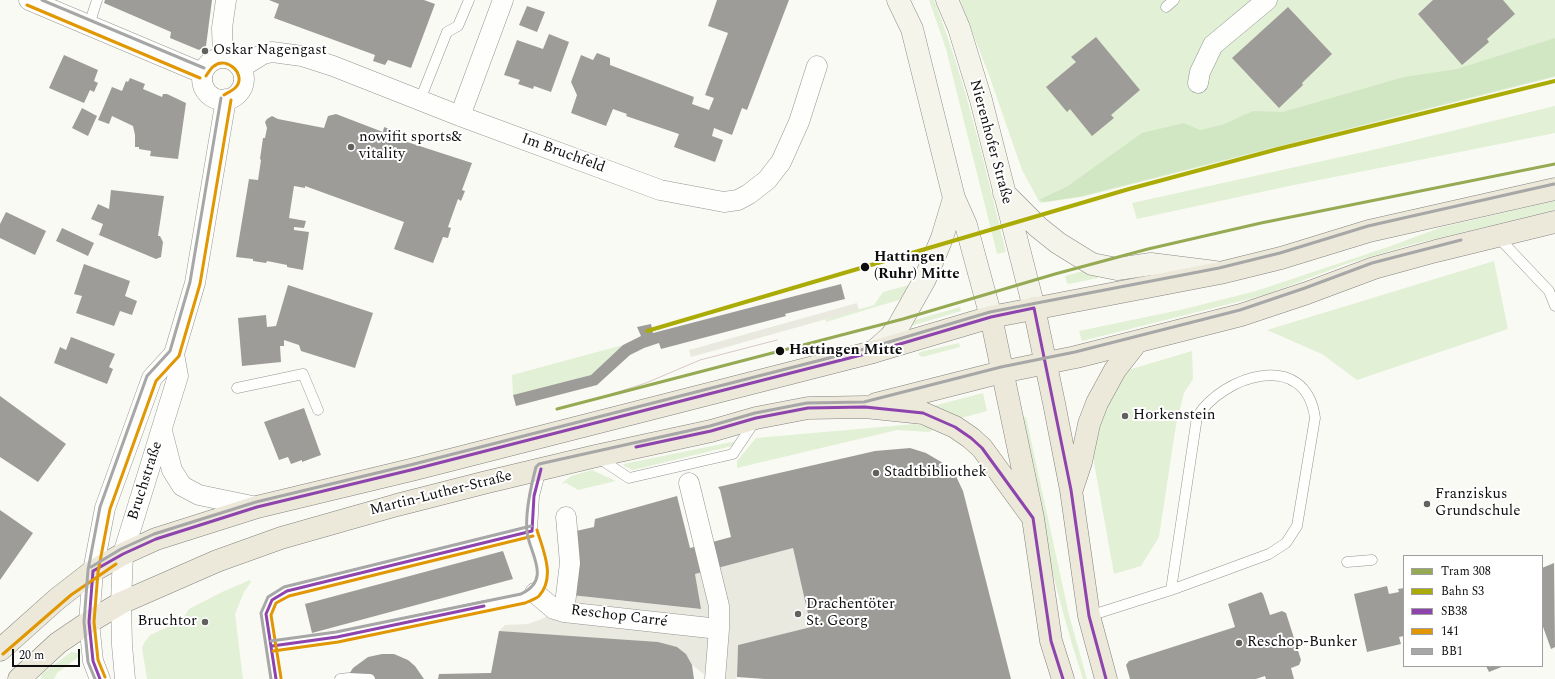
<!DOCTYPE html>
<meta charset="utf-8">
<style>
body{margin:0}
#map{position:relative;width:1555px;height:679px;overflow:hidden;background:#fafaf4;font-family:Spectral,serif}
canvas{display:block}
.legend{position:absolute;left:1403px;top:555px;width:140px;height:112px;box-sizing:border-box;background:#fff;border:1px solid #9f9f9f;margin:0;padding:5px 7px;list-style:none;font-size:12px;color:#0e0e0e}
.legend li{display:flex;align-items:center;gap:8px;height:20px}
.legend b{width:20px;border:1px solid #9f9f9f}
.scale{position:absolute;left:12px;top:649px;width:68px;height:18px;box-sizing:border-box;border:2px solid #0e0e0e;border-top:0;padding-left:5px;font-size:12px;line-height:14px;white-space:nowrap;color:#0e0e0e;-webkit-text-stroke:3px #fff;paint-order:stroke}
</style>
<div id="map">
<canvas width="1555" height="679"></canvas>
<ul class="legend">
<li><b style="height:5px;background:#95aa53"></b>Tram 308</li>
<li><b style="height:5px;background:#abab05"></b>Bahn S3</li>
<li><b style="height:5px;background:#8e44ad"></b>SB38</li>
<li><b style="height:5px;background:#e09701"></b>141</li>
<li><b style="height:5px;background:#a7a7a8"></b>BB1</li>
</ul>
<div class="scale">20 m</div>
</div>
<script>
const ctx = document.querySelector('canvas').getContext('2d');
ctx.lineJoin = 'round';
function fill(path, color) { ctx.fillStyle = color; ctx.fill(path, 'evenodd'); }
function strokePath(path, color, width, dash) { ctx.strokeStyle = color; ctx.lineWidth = width; ctx.lineCap = dash ? 'butt' : 'round'; ctx.setLineDash(dash || []); ctx.stroke(path); }
function write(font, color, halo, rows, align = 'center') {
  ctx.font = font + ' Spectral,serif'; ctx.lineWidth = 4; ctx.setLineDash([]); ctx.textBaseline = 'middle'; ctx.strokeStyle = halo; ctx.fillStyle = color; for (const [text, x, y, turn = 0] of rows) {
    ctx.save(); ctx.translate(x, y); ctx.rotate((+turn || 0) * Math.PI / 180); ctx.textAlign = isNaN(turn) ? turn : align; if (halo) ctx.strokeText(text, 0, 0); ctx.fillText(text, 0, 0); ctx.restore();
  }
}
fill(new Path2D(`
 M929,0H934C966,82 985,167 1006,252L997,254L946,49Z
 M960,0H1555V77L1082,197L1040,203L1022,170L989,75Z
 M1555,106V133L1289,186L1137,219L1132,203L1377,149Z
 M1555,201V210L1410,245L1346,264L1265,295L1082,341L1079,331L1180,310L1256,291L1388,247L1442,227Z
 M1494,261L1508,329L1357,380L1322,354L1267,330Z
 M1086,270L1099,276L1098,278L1069,284L1067,283L1065,276Z
 M909,285L902,299L826,322V319L874,305L883,292Z
 M960,307L961,311L911,326L912,321Z
 M959,343L960,347L922,357L918,354L920,352Z
 M623,345L591,375L513,395L512,375Z
 M1192,351L1193,379L1184,393L1176,425L1159,537L1141,566L1114,574L1093,457L1096,435L1119,378L1128,370Z
 M983,393L987,411L961,418L948,412L933,408V406Z
 M1026,417L1069,615L1087,679H1083C1055,594 1037,506 1017,419Z
 M915,424L936,428L929,432L897,430L737,468V461L756,438Z
 M737,441L732,446L633,470L624,466L623,464Z
 M592,470L616,481L578,490L566,483L561,484L571,476Z
 M250,580L251,582L244,592L235,614L243,679H147L142,648L144,643L150,635L181,621L189,609L222,592Z
 M71,652L80,653V656L57,673L54,679H41L42,674Z`), '#e2f0d5');
fill(new Path2D(`
 M1555,38V76L1082,196L1045,202L1039,200L1068,186L1142,133L1184,123L1200,130L1222,125L1253,111L1283,112L1404,77L1457,69Z`), '#d1e7c3');
fill(new Path2D(`
 M857,303L859,310L691,357L689,350Z
 M793,548L811,627L738,645L737,677L736,679H710L692,665L686,654L499,631L505,625L528,624L544,618L571,595L700,609L695,574Z`), '#eae9df');
fill(new Path2D(`
 M105,0H212L206,46L199,50L170,38L171,32L104,3Z
 M269,0H424L435,4L411,68L388,60L385,65L373,61L375,55L274,18L279,4Z
 M717,0H789L747,110L742,108L732,135L714,128L712,136L723,140L715,162L674,147L679,134L626,116L627,114L613,109L606,126L571,113L577,95L571,82L581,55L593,60L597,53L610,58V65L694,97L692,104L709,110L714,98L705,95L728,33L708,26Z
 M1433,0H1503L1515,14L1487,39L1489,42L1462,65L1418,14Z
 M527,6L545,12L537,32L519,25Z
 M1288,7L1332,54L1302,83L1303,85L1279,108L1232,58Z
 M549,34L569,42L551,92L534,86L533,89L518,84L520,80L504,75L517,40L543,49Z
 M1096,37L1140,90L1111,115L1114,118L1092,136L1070,109L1067,112L1046,87L1076,62L1071,57Z
 M64,55L98,70L94,81L98,83L94,92L90,90L84,103L49,88Z
 M130,78L145,84L143,89L162,97L163,94H167L186,103L178,159L150,156L151,151L139,149V147H135V135L133,126L112,116L109,124L98,120L112,87L122,91L126,81L128,82Z
 M82,108L97,116L88,136L72,128Z
 M336,114L383,132L384,127L403,134L401,140L472,163L462,190L465,191L461,201L458,199L448,227L451,228L448,238L443,237L433,263L394,249L404,222L305,186V188L294,186L289,218L306,221L304,228L294,227V230L309,232L303,270L287,267V265L267,261L266,263L253,261V259L236,257L249,179L258,180L261,160L260,159L263,138H265L267,128L265,122L267,119L272,116L278,119L324,128L328,116Z
 M111,190L164,196L158,236H160L163,242L161,257L156,259L99,235L103,224L91,219L98,204L109,209Z
 M6,212L46,231L35,255L0,238V224Z
 M62,228L94,243L88,256L56,241Z
 M84,264L130,281L125,296L137,301L132,315L120,311L114,326L76,313L82,296L74,294Z
 M841,284L845,299L785,314L786,316L661,349L659,343L644,348L630,355L597,385L516,406L513,395L591,375L623,345L641,336L637,327L651,324L653,333Z
 M288,285L373,313L355,368L301,351L299,345L284,340V346H280L281,362L242,366L238,318L266,315L267,327L276,326Z
 M71,337L115,354L109,367L113,369L107,384L54,363L60,347L66,350Z
 M0,396L66,444L38,482L0,457Z
 M304,408L321,455L302,462V460L291,464L288,457L279,460L264,422Z
 M910,448L926,453L943,463L955,474L963,491L1011,679H765L737,677L738,645L811,627L793,548L695,574L701,609L571,595L576,531L594,527L595,519L677,496L690,548L731,537L720,490L718,487L875,451Z
 M0,510L33,533L0,580Z
 M503,551L513,579L312,633L305,604Z
 M1554,563L1555,647L1551,649L1542,624V568Z
 M1387,586L1389,594L1399,592L1398,589L1404,588V636L1399,637L1401,644L1367,652L1354,594Z
 M1261,592L1263,594L1270,615L1282,611L1286,613L1301,660L1299,665L1291,668L1294,679H1266L1265,676L1256,679H1130L1126,665L1129,661L1235,627L1228,604Z
 M499,631L658,642L677,647L686,654L692,665L694,679H438L439,674L491,673Z
 M382,654H394L408,660L415,666L424,679H346L353,668L368,657Z
 M1486,666H1504L1489,672Z`), '#9e9c99');
const lane = new Path2D(`
 M1166,7L1174,0
 M89,25L97,0
 M420,100L447,32L458,26L469,0
 M1497,236L1549,291L1555,306
 M237,388L303,374L318,410
 M597,457L629,478L733,454L755,421
 M1347,562L1372,560
 M1089,616L1171,590L1212,575L1269,554L1286,543L1297,526L1315,418C1306,349 1223,375 1197,417L1171,590
 M272,646L337,637L484,606L523,599L535,593L542,580V565L532,531L534,496L541,469
 M276,679L266,614L272,600L287,591L532,531
 M340,679L349,678L370,679`);
const street = new Path2D(`
 M29,0L202,73
 M223,57L222,28L226,0
 M202 79a21 21 0 1 1 42 0a21 21 0 1 1-42 0Z
 M242,67L263,54L272,52L302,56L333,66L460,116L660,190L724,202L738,200L749,194L767,180L781,162L799,122L817,66
 M1198,83L1200,72L1213,45L1267,0
 M460,116L503,0
 M162,431L172,470L182,486L199,495L257,507
 M689,483L719,606V629L715,679
 M566,517L570,563L564,612L719,629
 M535,593L554,609L564,612
 M100,679L93,661L89,622L93,571L105,508L152,378L174,354
 M125,679L122,645L121,603L123,554L178,376L174,354L195,283L226,99`);
const secondary = new Path2D(`
 M898,0L912,29L954,198L966,225L991,317
 M947,0L959,28L981,100L1034,308
 M1004,193L1038,227L1058,243L1092,264L1117,269L1151,264L1215,272
 M873,352L890,337L898,327L925,279L942,238L954,198`);
const primary = new Path2D(`
 M1034,308L1054,403L1071,490L1089,616L1106,679
 M991,317L1033,518L1051,641L1063,679
 M876,404L1002,372L1076,357L1241,315L1307,293L1374,268L1436,251L1555,222
 M1072,489L1081,462L1089,424L1097,403L1115,370L1137,342
 M0,650L57,599L93,571L123,554L156,539L257,507L415,469L873,352L991,317L1220,273L1281,258L1369,231L1555,189
 M19,679L58,643L89,622L121,603L217,561L281,538L397,505L487,482L596,456L711,431L756,418L808,408L865,407L923,413L955,427L971,438L982,448L1033,518`);
strokePath(lane, '#949492', 11);
strokePath(street, '#949492', 21);
strokePath(secondary, '#8b8b88', 23);
strokePath(primary, '#82827f', 23);
strokePath(lane, '#fefefd', 10);
strokePath(street, '#fefefd', 20);
strokePath(secondary, '#f4f4eb', 22);
strokePath(primary, '#ece9da', 22);
strokePath(new Path2D(`
 M599,398L646,383L700,360L777,340`), '#d7c7c5', 1);
strokePath(new Path2D(`
 M1034,308L1071,490L1089,616L1106,679
 M636,447L711,431L756,418L808,408L865,407L923,413L955,427L971,438L982,448L1033,518L1051,641L1063,679
 M532,531L534,496L541,469
 M93,571L123,554L156,539L257,507L415,469L873,352L991,317L1034,308
 M93,571L89,622L93,661L100,679
 M272,646L337,637L484,606
 M276,679L266,614L272,600L287,591L532,531`), '#8e44ad', 3);
strokePath(new Path2D(`
 M27,5L200,78
 M206,76C208,73 211,68 214,66C227,55 248,76 235,88C232,91 227,93 224,95
 M273,651L338,642L525,603C529,601 536,599 539,596C556,577 543,550 537,530
 M3,654L71,595L116,564
 M105,677L98,660L94,622L98,572L110,509L156,381L179,356L200,284L231,100
 M281,678L271,615L276,603L289,596L533,536`), '#e09701', 3);
strokePath(new Path2D(`
 M42,0L204,68
 M91,567L121,549L154,534L256,502L414,464L872,347L990,312L1219,268L1280,253L1368,226L1554,184
 M271,641L336,632L521,594C552,579 530,555 527,532C525,512 531,486 536,467L539,464L710,426L755,413L807,403L864,402L1001,367L1075,352L1240,310L1305,288L1372,263L1461,240
 M95,679L88,662L84,622L88,570L100,507L147,376L170,351L190,282L221,98
 M271,679L261,613L268,597L284,587L531,526`), '#a7a7a8', 3);
strokePath(new Path2D(`
 M647,331L1129,189L1278,149L1555,81`), '#abab05', 4);
strokePath(new Path2D(`
 M557,409L903,319L1055,274L1148,249L1261,223L1555,164`), '#95aa53', 3);
for (const [x, y, r, color] of [
 [205,51,4,"#61615e"],
 [351,147,4,"#61615e"],
 [865,267,5,"#0e0e0e"],
 [780,351,5,"#0e0e0e"],
 [1125,416,4,"#61615e"],
 [876,473,4,"#61615e"],
 [1427,504,4,"#61615e"],
 [798,614,4,"#61615e"],
 [205,622,4,"#61615e"],
 [1239,643,4,"#61615e"]
]) { const dot = new Path2D(); dot.arc(x, y, r, 0, 2 * Math.PI); ctx.fillStyle = color; ctx.fill(dot); strokePath(dot, '#fff', 1.5); }
write('15px', '#0e0e0e', '#fff', [
 ["Oskar Nagengast",213,51],
 ["nowifit sports&",359,138],
 ["vitality",359,155],
 ["Horkenstein",1133,416],
 ["Stadtbibliothek",884,473],
 ["Franziskus",1435,495],
 ["Grundschule",1435,512],
 ["Drachentöter",806,605],
 ["St. Georg",806,622],
 ["Bruchtor",197,622,"right"],
 ["Reschop-Bunker",1247,643]
], 'left');
write('15px', '#0e0e0e', '#fff', [
 ["Nierenhofer Straße",990,142,75],
 ["Im Bruchfeld",563,154,20],
 ["Bruchstraße",146,481,-72],
 ["Martin-Luther-Straße",441,494,-14],
 ["Reschop Carré",619,617,7]
]);
write('bold 15px', '#0e0e0e', '#fff', [
 ["Hattingen",874,258],
 ["(Ruhr) Mitte",874,275],
 ["Hattingen Mitte",789,351]
], 'left');
</script>
